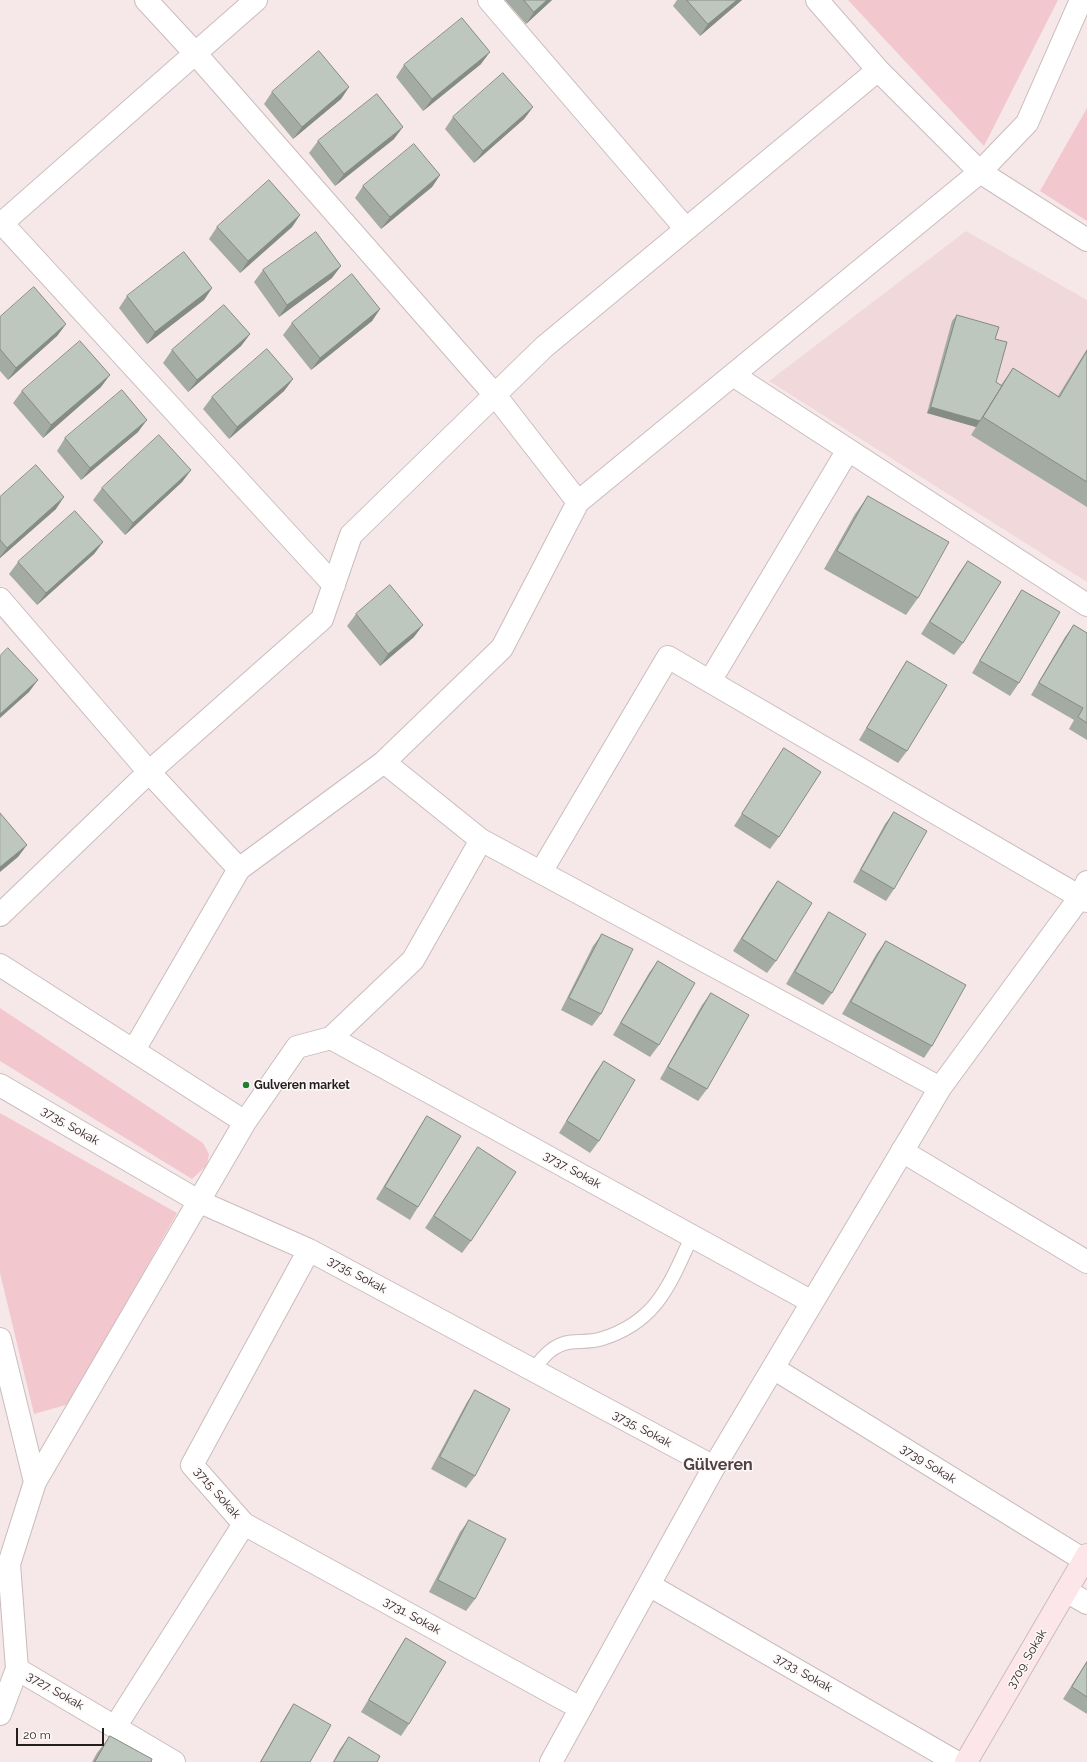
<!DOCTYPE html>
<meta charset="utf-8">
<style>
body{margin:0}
#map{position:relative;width:1087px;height:1762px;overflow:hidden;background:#f6e8e9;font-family:Raleway,sans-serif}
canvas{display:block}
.scale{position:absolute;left:16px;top:1728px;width:88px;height:18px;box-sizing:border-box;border:2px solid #241f1f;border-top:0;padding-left:5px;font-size:12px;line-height:14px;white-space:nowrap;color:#241f1f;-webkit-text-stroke:3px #fdf7f8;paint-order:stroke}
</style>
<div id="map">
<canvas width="1087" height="1762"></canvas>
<div class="scale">20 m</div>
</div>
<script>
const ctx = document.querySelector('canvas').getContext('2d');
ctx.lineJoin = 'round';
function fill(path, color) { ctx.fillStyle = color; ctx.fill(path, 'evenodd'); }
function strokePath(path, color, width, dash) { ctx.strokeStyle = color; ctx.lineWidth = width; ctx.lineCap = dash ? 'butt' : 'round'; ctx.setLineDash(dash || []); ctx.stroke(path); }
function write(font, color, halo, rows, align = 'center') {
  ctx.font = font + ' Raleway,sans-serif'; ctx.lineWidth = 3; ctx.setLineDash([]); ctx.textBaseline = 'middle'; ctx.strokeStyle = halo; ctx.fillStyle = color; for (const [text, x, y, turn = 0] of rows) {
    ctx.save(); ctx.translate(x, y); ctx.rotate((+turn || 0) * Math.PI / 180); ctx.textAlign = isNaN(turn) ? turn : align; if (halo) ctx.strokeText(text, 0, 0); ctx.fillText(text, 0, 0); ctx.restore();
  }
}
fill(new Path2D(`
 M966,231L1087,300V582L769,381Z`), '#f0d8db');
fill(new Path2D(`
 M848,0H1058L984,146Z
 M1087,108V221L1040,191Z
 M0,1008L203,1143L209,1154L207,1165L192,1179L0,1061Z
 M0,1113L177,1213L69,1404L34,1414L0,1273Z`), '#f2c7cd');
const lane = new Path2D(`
 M533,1370C543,1357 553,1344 571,1342C581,1341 591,1342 601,1339C657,1322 670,1284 692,1236`);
const street = new Path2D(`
 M146,0L195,53L495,395L578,502
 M489,0L686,229
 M817,0L878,70L980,172L1087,240
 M0,221L334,585
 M0,225L256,0
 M733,375L1087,605
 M0,599L149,772L239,869
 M710,681L848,450
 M384,762L481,840L940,1088
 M541,872L668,657L1087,901
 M0,915L149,772L322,619L351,535L544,347L878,70
 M0,965L245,1122
 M331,1038L812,1302
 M134,1050L239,869L384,762L502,648L578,502L980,172L1027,123L1081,0
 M0,1085L200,1202L309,1250L714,1467
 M902,1151L1087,1262
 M0,1339L35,1482
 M773,1368L1084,1560
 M244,1524L580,1708
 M649,1585L956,1762
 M1066,1591L1087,1603
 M17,1669L174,1762
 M0,1714L17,1669L9,1564L35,1482L245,1122L297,1047L331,1038L413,960L481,840
 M115,1727L244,1524L192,1465L309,1250
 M551,1762L714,1467L940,1088L1080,897L1087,882`);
const secondary = new Path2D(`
 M966,1762L1087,1555`);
strokePath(lane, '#cabcbe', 15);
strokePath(street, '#cabcbe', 24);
strokePath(secondary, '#cabcbe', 24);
strokePath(lane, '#fff', 13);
strokePath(street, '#fff', 22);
strokePath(secondary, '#fde6e9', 22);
fill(new Path2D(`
 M505,0H552L526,24Z
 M677,0H742L700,36L673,6Z
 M481,64L423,111L396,77L404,65Z
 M349,87L341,99L293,139L264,104L272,92Z
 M533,107L524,119L474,163L445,129L453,117Z
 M394,139L335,186L309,153L318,141Z
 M440,175L432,187L381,229L355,198L363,186Z
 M300,215L292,227L240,273L209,239L217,227Z
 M263,270L332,278L279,317L254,282Z
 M212,288L204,300L147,344L119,308L127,296Z
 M380,309L372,321L311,370L283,335L292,323Z
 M957,315L995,339L996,382L1001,385L1013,368L1058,396L1087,349V507L971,435L976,427L927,413L952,321Z
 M0,317L66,324L57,336L8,380L0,371Z
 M250,334L241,346L188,392L163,363L172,350Z
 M293,379L284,391L229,439L203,409L212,397Z
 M101,387L43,438L13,403L22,391Z
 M138,432L81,480L57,451L65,438Z
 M191,470L182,482L125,535L93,500L102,488Z
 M868,496L918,598L906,615L824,569L855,514Z
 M0,497L56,509L0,558Z
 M103,542L94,554L37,605L9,574L18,562Z
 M968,561L963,643L954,655L921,634L959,573Z
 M1022,590L1019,683L1010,696L972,673L1014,602Z
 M356,614L414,637L380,666L347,626Z
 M1074,625L1087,633V740L1069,729L1074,720L1031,695L1065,637Z
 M907,661V751L898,763L859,740L899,673Z
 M784,748L779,837L770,849L734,826Z
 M894,812V889L886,901L853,882L885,824Z
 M778,881L776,961L767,973L733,951L769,893Z
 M829,912L832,993L823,1005L786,984L821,924Z
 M602,934L601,1014L592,1026L561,1010L593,946Z
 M886,941L932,1046L924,1058L842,1014L877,953Z
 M658,961L659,1045L650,1057L613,1035L649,973Z
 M711,993L707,1089L698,1101L660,1079L702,1005Z
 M604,1061L599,1141L590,1153L559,1133L595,1073Z
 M427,1116L418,1207L410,1220L376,1199L419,1128Z
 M478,1147L471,1241L462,1253L425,1228Z
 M475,1390V1476L466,1488L431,1469L467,1402Z
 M469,1520L475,1599L466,1611L429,1592L460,1532Z
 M406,1638L409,1724L401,1736L361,1712L398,1650Z
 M1087,1661V1714L1063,1699Z
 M294,1704L310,1762H260L286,1716Z
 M110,1736L151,1762H92L97,1753Z
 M349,1737L377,1762H333L340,1749Z`), '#a3aba3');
fill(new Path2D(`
 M547,0H552L526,24L534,12Z
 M737,0H742L700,36L708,24Z
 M490,52L481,64L423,111L432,99Z
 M349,87L341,99L293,139L302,127Z
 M533,107L524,119L474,163L483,151Z
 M403,127L394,139L335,186L344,174Z
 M440,175L432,187L381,229L390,217Z
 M300,215L292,227L240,273L248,261Z
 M341,266L332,278L279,317L287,305Z
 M212,288L204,300L147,344L155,332Z
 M380,309L372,321L311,370L320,358Z
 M66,324L57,336L8,380L16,368Z
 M250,334L241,346L188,392L197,380Z
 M110,375L101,387L43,438L51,425Z
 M293,379L284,391L229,439L237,427Z
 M931,407L980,421L976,427L927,413Z
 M147,420L138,432L81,480L90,468Z
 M191,470L182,482L125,535L133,523Z
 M64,497L56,509L0,558V557L7,548Z
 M103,542L94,554L37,605L46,593Z
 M423,625L414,637L380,666L388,654Z
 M38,680L29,692L0,718V714Z
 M27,845L18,857L0,872V867Z`), '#858b85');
const building = new Path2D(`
 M524,0H547L534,12Z
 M687,0H737L708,24Z
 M462,18L490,52L432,99L404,65Z
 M319,51L349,87L302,127L272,92Z
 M503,73L533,107L483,151L453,117Z
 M377,94L403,127L344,174L318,141Z
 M414,144L440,175L390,217L363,186Z
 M269,180L300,215L248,261L217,227Z
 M316,232L341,266L287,305L263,270Z
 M184,252L212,288L155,332L127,296Z
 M352,274L380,309L320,358L292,323Z
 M34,287L66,324L16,368L0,349V317Z
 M224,305L250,334L197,380L172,350Z
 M957,315L999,327L995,339L1007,342L996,382L1002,386L980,421L931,407Z
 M80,341L110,375L51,425L22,391Z
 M267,349L293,379L237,427L212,397Z
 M1087,351V482L983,417L1013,368L1059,397Z
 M122,390L147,420L90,468L65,438Z
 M159,435L191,470L133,523L102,488Z
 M36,465L64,497L7,548L0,540V497Z
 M868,496L949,542L918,598L837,551Z
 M75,511L103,542L46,593L18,562Z
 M968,561L1001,582L963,643L930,622Z
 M390,585L423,625L388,654L356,614Z
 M1022,590L1060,612L1019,683L980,661Z
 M1074,625L1087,633V723L1078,717L1083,708L1039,683Z
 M8,648L38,680L0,714V656Z
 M907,661L947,685L907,751L867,728Z
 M784,748L821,772L779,837L742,814Z
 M894,812L927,831L894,889L861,870Z
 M0,813L27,845L0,867Z
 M778,881L812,903L776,961L742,939Z
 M829,912L866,934L832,993L795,972Z
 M602,934L633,949L601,1014L569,998Z
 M886,941L966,985L932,1046L851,1002Z
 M658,961L695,983L659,1045L621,1023Z
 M711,993L749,1015L707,1089L668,1067Z
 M604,1061L635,1080L599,1141L567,1121Z
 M427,1116L461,1136L418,1207L385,1187Z
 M478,1147L516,1172L471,1241L434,1216Z
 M475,1390L510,1409L475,1476L440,1457Z
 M469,1520L506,1539L475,1599L438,1580Z
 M406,1638L446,1662L409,1724L369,1700Z
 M1087,1662V1697L1072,1687Z
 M294,1704L331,1725L310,1762H261Z
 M110,1736L152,1759L151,1762H95Z
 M349,1737L380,1756L377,1762H334Z`);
fill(building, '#bec7be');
strokePath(building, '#858b85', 1);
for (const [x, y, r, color] of [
 [246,1085,4,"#237f2f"]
]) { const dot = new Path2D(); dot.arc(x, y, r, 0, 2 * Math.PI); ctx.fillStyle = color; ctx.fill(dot); strokePath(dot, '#fdf7f8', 1.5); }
write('bold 12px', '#241f1f', '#fdf7f8', [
 ["Gulveren market",254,1085]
], 'left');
write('12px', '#241f1f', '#fdf7f8', [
 ["3735. Sokak",70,1126,30],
 ["3737. Sokak",572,1170,29],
 ["3735. Sokak",357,1275,28],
 ["3735. Sokak",642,1429,28],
 ["3739 Sokak",928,1464,32],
 ["3715. Sokak",217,1493,49],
 ["3731. Sokak",412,1616,29],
 ["3709. Sokak",1027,1659,-60],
 ["3733. Sokak",803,1673,30],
 ["3727. Sokak",55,1691,30]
]);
write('bold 16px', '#4d4143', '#fdf7f8', [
 ["Gülveren",718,1465]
]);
</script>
